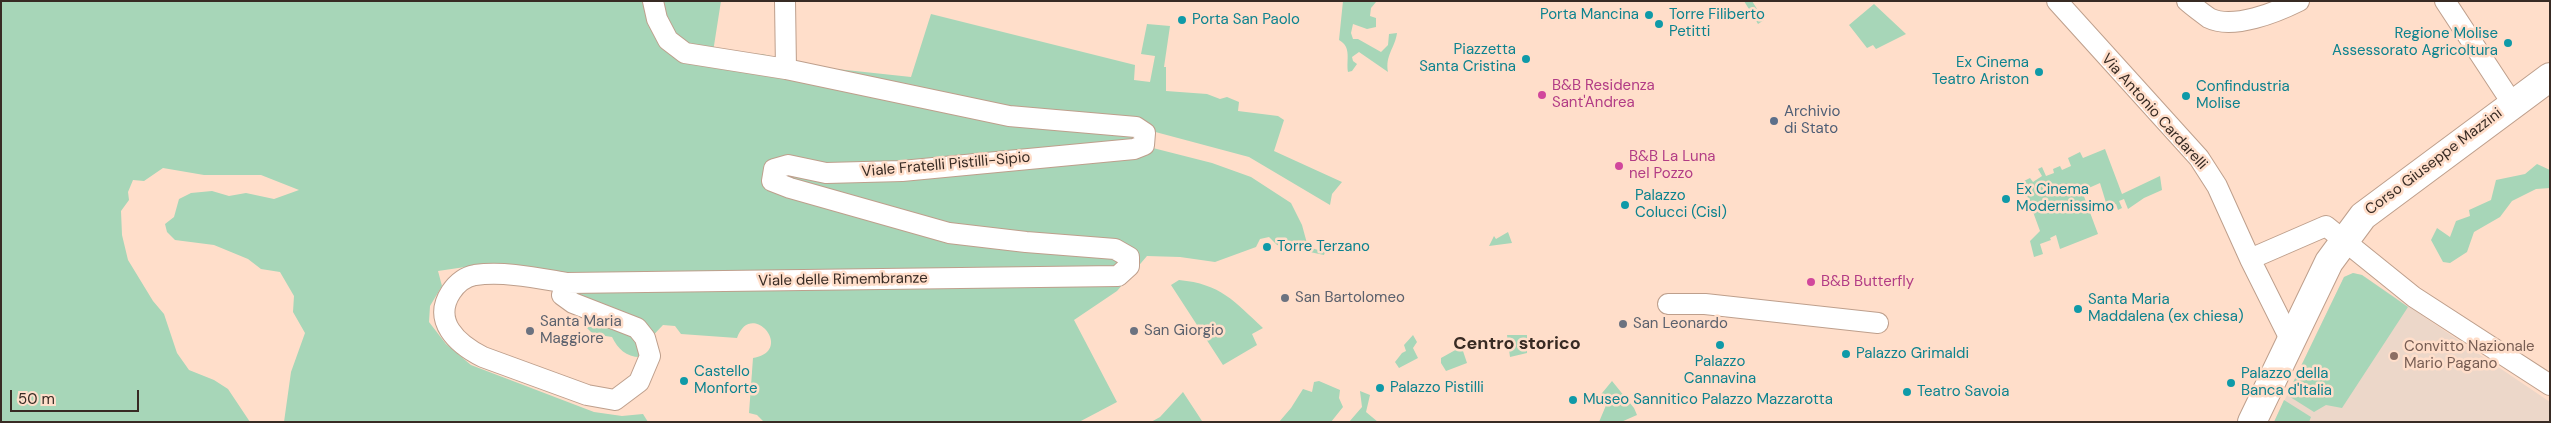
<!DOCTYPE html>
<style>
body{margin:0}
#map{position:relative;width:2551px;height:423px;overflow:hidden;background:#ffdeca;font-family:"DM Sans",sans-serif}
canvas{display:block}
.frame{position:absolute;inset:0;border:2px solid #382b24;pointer-events:none}
.scale{position:absolute;left:10px;top:390px;width:129px;height:22px;box-sizing:border-box;border:2px solid #382b24;border-top:0;padding-left:6px;font-size:15px;line-height:18px;white-space:nowrap;color:#382b24;-webkit-text-stroke:4px #ffdeca;paint-order:stroke}
</style>
<div id="map">
<canvas width="2551" height="423"></canvas>
<div class="frame"></div>
<div class="scale">50 m</div>
</div>
<script>
const ctx = document.querySelector('canvas').getContext('2d');
ctx.lineJoin = 'round';
function fill(path, color) { ctx.fillStyle = color; ctx.fill(path, 'evenodd'); }
function strokePath(path, color, width, dash) { ctx.strokeStyle = color; ctx.lineWidth = width; ctx.lineCap = dash ? 'butt' : 'round'; ctx.setLineDash(dash || []); ctx.stroke(path); }
function write(font, color, halo, rows, align = 'center') {
  ctx.font = font + ' "DM Sans",sans-serif'; ctx.lineWidth = 5; ctx.setLineDash([]); ctx.textBaseline = 'middle'; ctx.strokeStyle = halo; ctx.fillStyle = color; for (const [text, x, y, turn = 0] of rows) {
    ctx.save(); ctx.translate(x, y); ctx.rotate((+turn || 0) * Math.PI / 180); ctx.textAlign = isNaN(turn) ? turn : align; if (halo) ctx.strokeText(text, 0, 0); ctx.fillText(text, 0, 0); ctx.restore();
  }
}
fill(new Path2D(`
 M2353,273L2362,275L2550,402V422H2274L2344,277Z`), '#ecd7c9');
fill(new Path2D(`
 M1,1H721L713,52L762,54L818,67L911,77L931,14L1135,65L1134,80L1150,82L1155,56L1141,54L1147,24L1170,26L1164,67H1166V91L1207,94L1220,99L1227,97L1239,102L1238,111L1278,116L1284,120L1274,151L1342,182L1332,194L1330,205L1249,157L1148,130L1149,147L1212,163L1251,177L1291,203L1302,225L1308,247L1325,252L1324,255L1277,245L1269,237L1260,239L1256,247L1215,262L1180,257L1147,256L1117,291L1074,320L1117,402L1079,422H764L757,415L749,413L753,358C796,351 751,298 737,338L681,334L675,326L663,325L643,346L640,357C626,357 618,349 612,337L593,334L586,327V315L555,298L553,290L465,267L438,271L442,286L430,306L429,322L446,344L471,365L594,412L622,416L643,414L648,422H284L291,372L305,333L293,312L294,296L280,272L261,269L248,259L214,245L175,240L167,232L165,224L174,217L179,199L191,193L212,191L229,196L246,193L274,199L299,190L261,175H204L163,168L144,181L133,180L128,192L129,200L121,211L122,235L128,260L153,301L164,314L177,353L189,370L214,380L228,389L250,422H1Z
 M1343,1L1376,2L1371,8L1370,16L1376,18V27L1367,29L1353,24L1351,33L1353,39H1358L1381,52L1388,45L1389,34L1397,33C1395,48 1385,55 1388,72L1359,52L1352,57L1353,61L1357,64L1352,71L1348,72C1346,60 1352,47 1339,40Z
 M1744,1H1752L1764,20L1758,24Z
 M1874,4L1906,34L1876,49L1873,45L1867,48L1849,25Z
 M2105,149L2122,194L2160,176L2162,190L2144,198L2128,209L2124,199L2119,201L2122,208L2118,210L2116,204L2107,206L2100,183L2082,191L2098,234L2060,249L2056,235L2050,238L2051,240L2040,244L2043,254L2034,257L2030,241L2040,231L2022,182L2030,178L2033,182L2042,176L2038,169L2042,167L2046,176L2054,173L2053,169L2060,166L2062,170L2071,166L2068,158L2080,152L2083,158Z
 M2537,164L2550,170V188L2536,189L2512,201L2500,217L2474,232L2467,252L2450,263L2443,262L2431,240L2437,228L2450,237L2456,221L2470,216L2469,210L2491,200L2496,180L2525,174Z
 M1508,232L1512,243L1489,246L1494,236L1496,239Z
 M2353,273L2362,275L2408,307L2342,408L2326,405L2314,412L2287,395L2344,277Z
 M1179,280C1221,284 1234,301 1263,328L1252,334L1257,345L1223,365L1171,285Z
 M1413,335L1417,342L1413,348L1418,358L1399,368L1395,362L1402,353L1406,351L1404,345Z
 M1507,335H1527V353L1510,357Z
 M1459,348H1462L1467,363L1446,371L1441,363V358Z
 M1319,381L1340,390L1339,398L1343,407L1331,422H1279L1291,408L1303,389L1312,392L1314,382Z
 M1612,381L1634,408L1637,415L1621,422H1599L1607,403L1598,398Z
 M1360,391L1370,395L1366,412L1378,422H1349L1362,407Z
 M1183,392L1202,421L1151,422L1160,417Z
 M2284,400L2311,417L2309,422H2274Z`), '#a7d6b8');
const minor = new Path2D(`
 M785,1L786,69
 M2057,1L2199,158L2217,186L2250,259
 M2187,1C2194,7 2202,13 2209,18C2233,30 2277,12 2299,1
 M2445,1L2512,103
 M567,283L562,295L573,303L637,328L645,338L650,356L639,382L615,400L587,395L483,357C457,344 432,321 451,292C457,283 464,277 475,275C505,271 537,278 567,283L1118,276L1129,266V257L1115,249L1026,242L949,233L790,188L772,181L774,169L788,165L826,173L902,171L1134,149L1144,145L1145,133L1136,127L1009,116L786,69L685,53L668,40L657,19L653,1
 M1668,304H1705L1878,323
 M2291,341L2250,259L2326,226L2414,297L2550,385`);
const secondary = new Path2D(`
 M2252,422L2329,262L2363,216L2550,77`);
strokePath(minor, '#be9f8c', 22);
strokePath(secondary, '#be9f8c', 30);
strokePath(minor, '#fff', 20);
strokePath(secondary, '#fff', 28);
for (const [x, y, r, color] of [
 [1649,15,5,"#0f9aa8"],
 [1182,20,5,"#0f9aa8"],
 [1659,24,5,"#0f9aa8"],
 [2508,43,5,"#0f9aa8"],
 [1526,59,5,"#0f9aa8"],
 [2039,72,5,"#0f9aa8"],
 [1542,95,5,"#d1479c"],
 [2186,96,5,"#0f9aa8"],
 [1774,121,5,"#5c6f8a"],
 [1619,166,5,"#d1479c"],
 [2006,199,5,"#0f9aa8"],
 [1625,205,5,"#0f9aa8"],
 [1267,247,5,"#0f9aa8"],
 [1811,282,5,"#d1479c"],
 [1285,298,5,"#6b7280"],
 [2078,309,5,"#0f9aa8"],
 [1623,324,5,"#6b7280"],
 [530,331,5,"#6b7280"],
 [1134,331,5,"#6b7280"],
 [1720,345,5,"#0f9aa8"],
 [1846,354,5,"#0f9aa8"],
 [2394,356,5,"#8d6e63"],
 [684,381,5,"#0f9aa8"],
 [2231,383,5,"#0f9aa8"],
 [1380,388,5,"#0f9aa8"],
 [1907,392,5,"#0f9aa8"],
 [1573,400,5,"#0f9aa8"]
]) { const dot = new Path2D(); dot.arc(x, y, r, 0, 2 * Math.PI); ctx.fillStyle = color; ctx.fill(dot); strokePath(dot, '#ffdeca', 2); }
write('15px', '#0d838f', '#ffdeca', [
 ["Porta Mancina",1639,15,"right"],
 ["Torre Filiberto",1669,15],
 ["Petitti",1669,32],
 ["Porta San Paolo",1192,20],
 ["Regione Molise",2498,34,"right"],
 ["Assessorato Agricoltura",2498,51,"right"],
 ["Piazzetta",1516,50,"right"],
 ["Santa Cristina",1516,67,"right"],
 ["Ex Cinema",2029,63,"right"],
 ["Teatro Ariston",2029,80,"right"],
 ["Confindustria",2196,87],
 ["Molise",2196,104],
 ["Ex Cinema",2016,190],
 ["Modernissimo",2016,207],
 ["Palazzo",1635,196],
 ["Colucci (Cisl)",1635,213],
 ["Torre Terzano",1277,247],
 ["Santa Maria",2088,300],
 ["Maddalena (ex chiesa)",2088,317],
 ["Palazzo Grimaldi",1856,354],
 ["Palazzo",1720,362,"center"],
 ["Cannavina",1720,379,"center"],
 ["Castello",694,372],
 ["Monforte",694,389],
 ["Palazzo della",2241,374],
 ["Banca d'Italia",2241,391],
 ["Palazzo Pistilli",1390,388],
 ["Teatro Savoia",1917,392],
 ["Museo Sannitico Palazzo Mazzarotta",1583,400]
], 'left');
write('15px', '#b23c85', '#ffdeca', [
 ["B&B Residenza",1552,86],
 ["Sant'Andrea",1552,103],
 ["B&B La Luna",1629,157],
 ["nel Pozzo",1629,174],
 ["B&B Butterfly",1821,282]
], 'left');
write('15px', '#4e5e75', '#ffdeca', [
 ["Archivio",1784,112],
 ["di Stato",1784,129]
], 'left');
write('15px', '#382b24', '#ffdeca', [
 ["Via Antonio Cardarelli",2154,112,48],
 ["Corso Giuseppe Mazzini",2434,162,-37],
 ["Viale Fratelli Pistilli-Sipio",946,165,-5],
 ["Viale delle Rimembranze",843,280,-1]
]);
write('15px', '#5b616d', '#ffdeca', [
 ["San Bartolomeo",1295,298],
 ["Santa Maria",540,322],
 ["Maggiore",540,339],
 ["San Leonardo",1633,324],
 ["San Giorgio",1144,331]
], 'left');
write('15px', '#785e54', '#ffdeca', [
 ["Convitto Nazionale",2404,347],
 ["Mario Pagano",2404,364]
], 'left');
write('bold 18px', '#382b24', '#ffdeca', [
 ["Centro storico",1517,344]
]);
</script>
